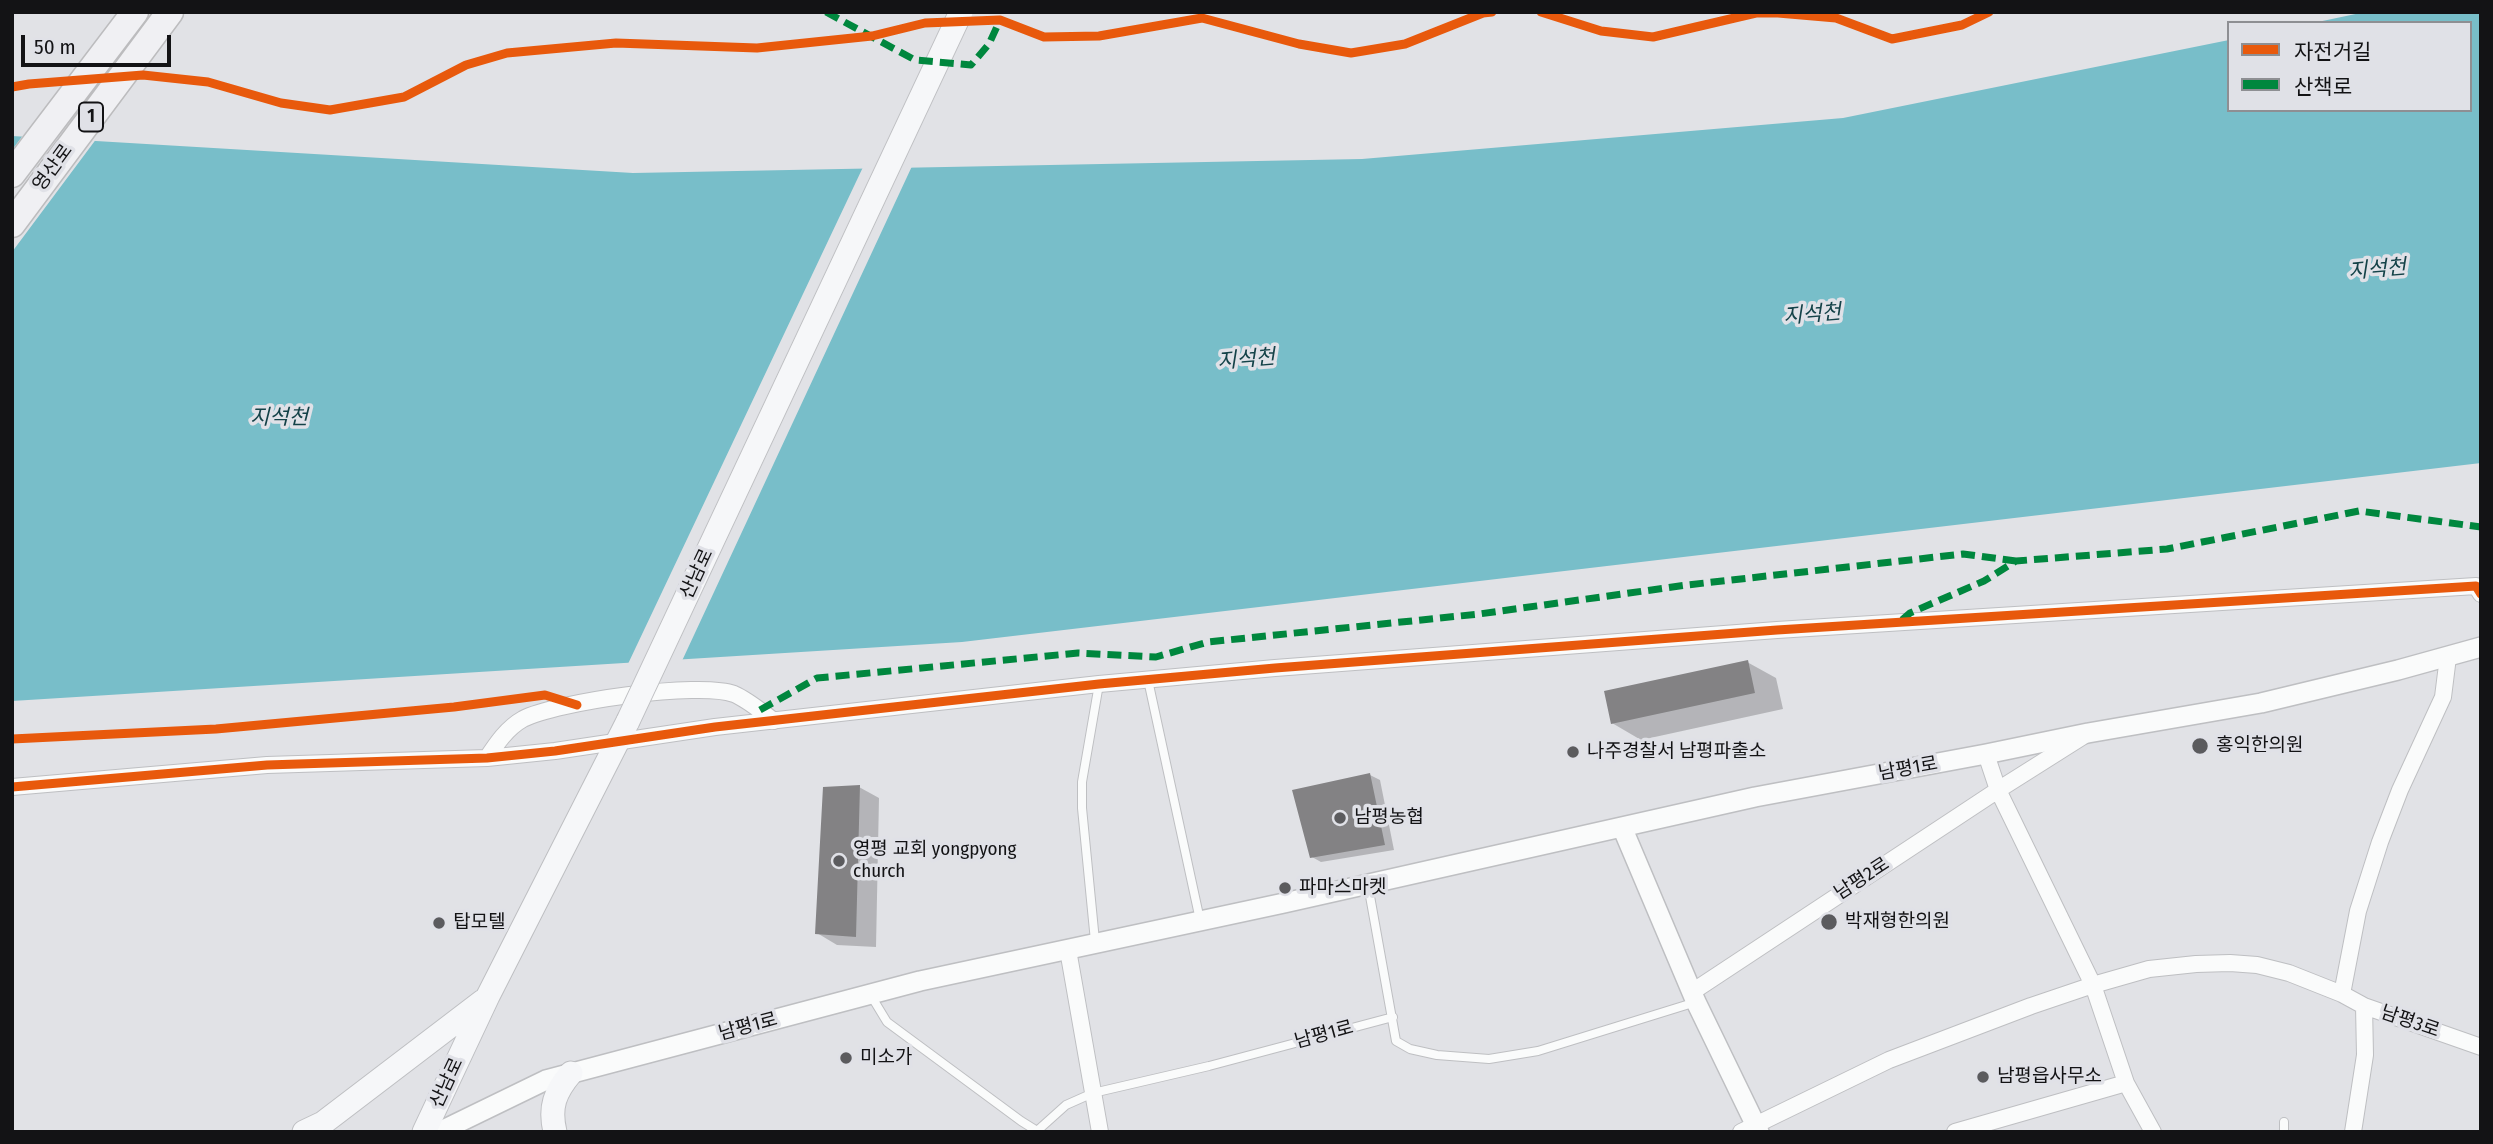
<!DOCTYPE html>
<meta charset="utf-8">
<style>
body{margin:0}
#map{position:relative;width:2493px;height:1144px;overflow:hidden;background:#e1e2e6;font-family:"Fira Sans Condensed","Noto Sans KR",sans-serif}
canvas{display:block}
.frame{position:absolute;inset:0;border:14px solid #131315;pointer-events:none}
.legend{position:absolute;left:2227px;top:21px;width:245px;height:91px;box-sizing:border-box;background:#e0e1e7;border:2px solid #8e8f93;margin:0;padding:9px 12px;list-style:none;font-size:21px;color:#131315}
.legend li{display:flex;align-items:center;gap:14px;height:35px}
.legend b{width:35px;border:2px solid #8e8f93}
.scale{position:absolute;left:21px;top:35px;width:150px;height:32px;box-sizing:border-box;border:4px solid #131315;border-top:0;padding-left:9px;font-size:21px;line-height:24px;white-space:nowrap;color:#131315;-webkit-text-stroke:5px #e0e1e7;paint-order:stroke}
</style>
<div id="map">
<canvas width="2493" height="1144"></canvas>
<div class="frame"></div>
<ul class="legend">
<li><b style="height:9px;background:#e8590c"></b>자전거길</li>
<li><b style="height:9px;background:#00873e"></b>산책로</li>
</ul>
<div class="scale">50 m</div>
</div>
<script>
const ctx = document.querySelector('canvas').getContext('2d');
ctx.lineJoin = 'round';
function fill(path, color) { ctx.fillStyle = color; ctx.fill(path, 'evenodd'); }
function strokePath(path, color, width, dash) { ctx.strokeStyle = color; ctx.lineWidth = width; ctx.lineCap = dash ? 'butt' : 'round'; ctx.setLineDash(dash || []); ctx.stroke(path); }
function write(font, color, halo, rows, align = 'center') {
  ctx.font = font + ' "Fira Sans Condensed","Noto Sans KR",sans-serif'; ctx.lineWidth = 7; ctx.setLineDash([]); ctx.textBaseline = 'middle'; ctx.strokeStyle = halo; ctx.fillStyle = color; for (const [text, x, y, turn = 0] of rows) {
    ctx.save(); ctx.translate(x, y); ctx.rotate((+turn || 0) * Math.PI / 180); ctx.textAlign = isNaN(turn) ? turn : align; if (halo) ctx.strokeText(text, 0, 0); ctx.fillText(text, 0, 0); ctx.restore();
  }
}
fill(new Path2D(`
 M2365,12H2481V463L962,642L12,701V136L633,173L1362,159L1843,118L2229,40V110H2470V23H2313Z`), '#78bec9');
fill(new Path2D(`
 M24,134L97,138L12,252V150Z
 M913,164L681,663L627,666L864,165Z`), '#e1e2e6');
fill(new Path2D(`
 M1747,662L1776,678L1783,709L1641,740L1612,723Z
 M1370,775L1380,780L1394,850L1321,862L1312,857Z
 M859,787L879,798L876,947L837,945L817,933Z`), '#0003');
fill(new Path2D(`
 M1748,660L1755,693L1611,724L1604,691Z
 M1370,773L1385,845L1310,858L1292,790Z
 M860,785L856,937L815,934L823,787Z`), '#838284');
const service = new Path2D(`
 M1148,680L1200,920
 M1368,885L1396,1041L1410,1049L1437,1055L1489,1059L1538,1051L1696,1002
 M1095,941L1082,808V782L1099,684
 M870,994L887,1022L1021,1121L1037,1131L1066,1105L1093,1093L1209,1066L1393,1017
 M2284,1132V1122`);
const minor = new Path2D(`
 M487,758C497,743 507,728 523,719C555,702 700,681 734,694C748,700 762,712 774,721
 M12,787L267,765L487,758L555,751L715,727L1099,684L1275,668L1777,630L2476,586L2481,594
 M1068,950L1100,1132
 M1692,992L1998,790L2082,737
 M2342,994L2358,911L2380,842L2400,790L2443,697L2448,657
 M2126,1083L2153,1132
 M1741,1132L1889,1060L2031,1006L2093,985L2149,969L2196,964L2230,963L2257,965L2289,973L2342,994L2364,1006L2481,1047
 M1955,1132L2126,1083L2093,985L1998,790L1986,754
 M2353,1132L2365,1055L2364,1006`);
const tertiary = new Path2D(`
 M1622,827L1696,1002L1759,1132
 M439,1132L546,1080L920,981L1284,903L1755,797L1986,754L2088,733L2261,703L2398,670L2481,647`);
const secondary = new Path2D(`
 M304,1132L323,1123L483,1001
 M424,1132L488,996L628,721
 M555,1132C549,1107 555,1092 571,1073`);
const trunk = new Path2D(`
 M12,174L135,12
 M12,224L170,12`);
strokePath(service, '#bebfc2', 10);
strokePath(minor, '#bebfc2', 18);
strokePath(tertiary, '#bebfc2', 22);
strokePath(secondary, '#bebfc2', 25);
strokePath(trunk, '#bcbcbe', 29);
strokePath(service, '#fafbfb', 8);
strokePath(minor, '#fafbfb', 16);
strokePath(tertiary, '#fafbfb', 19);
strokePath(secondary, '#f6f7f9', 23);
strokePath(trunk, '#f0f0f3', 26);
const secondaryBridge = new Path2D(`
 M628,721L961,12`);
strokePath(secondaryBridge, '#bebfc2', 25, []);
strokePath(secondaryBridge, '#f6f7f9', 23);
strokePath(new Path2D(`
 M826,12L915,60L971,65L989,44L1000,20
 M1902,620L1910,613L1984,581L2016,561L2167,549L2359,511L2481,527
 M760,710L817,678L1078,653L1156,657L1208,642L1479,614L1687,585L1963,554L2016,561`), '#00873e', 7, [14, 7]);
strokePath(new Path2D(`
 M1541,12L1601,31L1653,37L1756,13H1778L1836,18L1892,39L1962,25L1989,12
 M12,87L29,84L143,75L208,82L281,103L330,110L404,97L466,65L507,53L616,43L757,48L872,36L925,23L1000,20L1044,37L1099,36L1202,18L1299,44L1351,53L1405,44L1483,13L1492,12
 M12,739L216,729L454,707L545,695L577,705
 M12,787L267,765L487,758L555,751L715,727L1099,684L1275,668L1777,630L2476,586L2481,594`), '#e8590c', 9);
for (const [x, y, r, color] of [
 [2200,746,9,"#5b5b5e"],
 [1573,752,7,"#5b5b5e"],
 [1340,818,7,"#5b5b5e"],
 [839,861,7,"#5b5b5e"],
 [1285,888,7,"#5b5b5e"],
 [1829,922,9,"#5b5b5e"],
 [439,923,7,"#5b5b5e"],
 [846,1058,7,"#5b5b5e"],
 [1983,1077,7,"#5b5b5e"]
]) { const dot = new Path2D(); dot.arc(x, y, r, 0, 2 * Math.PI); ctx.fillStyle = color; ctx.fill(dot); strokePath(dot, '#e0e1e7', 2.5); }
for (const [x, y, w] of [
 [91,117,24]
]) { const box = new Path2D(); box.roundRect(x - w / 2, y - 14.5, w, 29, 5); ctx.fillStyle = '#e0e1e7'; ctx.fill(box); strokePath(box, '#131315', 2); }
write('bold 18px', '#131315', null, [
 ["1",91,117]
]);
write('19px', '#131315', '#e0e1e7', [
 ["영산로",53,168,-54],
 ["산남로",697,574,-65],
 ["남평1로",1908,769,-10],
 ["남평2로",1862,879,-33],
 ["남평3로",2410,1022,19],
 ["남평1로",748,1027,-15],
 ["남평1로",1324,1035,-15],
 ["산남로",447,1083,-65]
]);
write('19px', '#131315', '#e0e1e7', [
 ["홍익한의원",2216,746],
 ["나주경찰서 남평파출소",1587,752],
 ["남평농협",1354,818],
 ["영평 교회 yongpyong",853,850],
 ["church",853,872],
 ["파마스마켓",1299,888],
 ["박재형한의원",1845,922],
 ["탑모텔",453,923],
 ["미소가",860,1058],
 ["남평읍사무소",1997,1077]
], 'left');
write('italic 21px', '#144248', '#e0e1e7', [
 ["지석천",2377,270,-5],
 ["지석천",1812,315,-5],
 ["지석천",1246,360,-5],
 ["지석천",279,418]
]);
</script>
